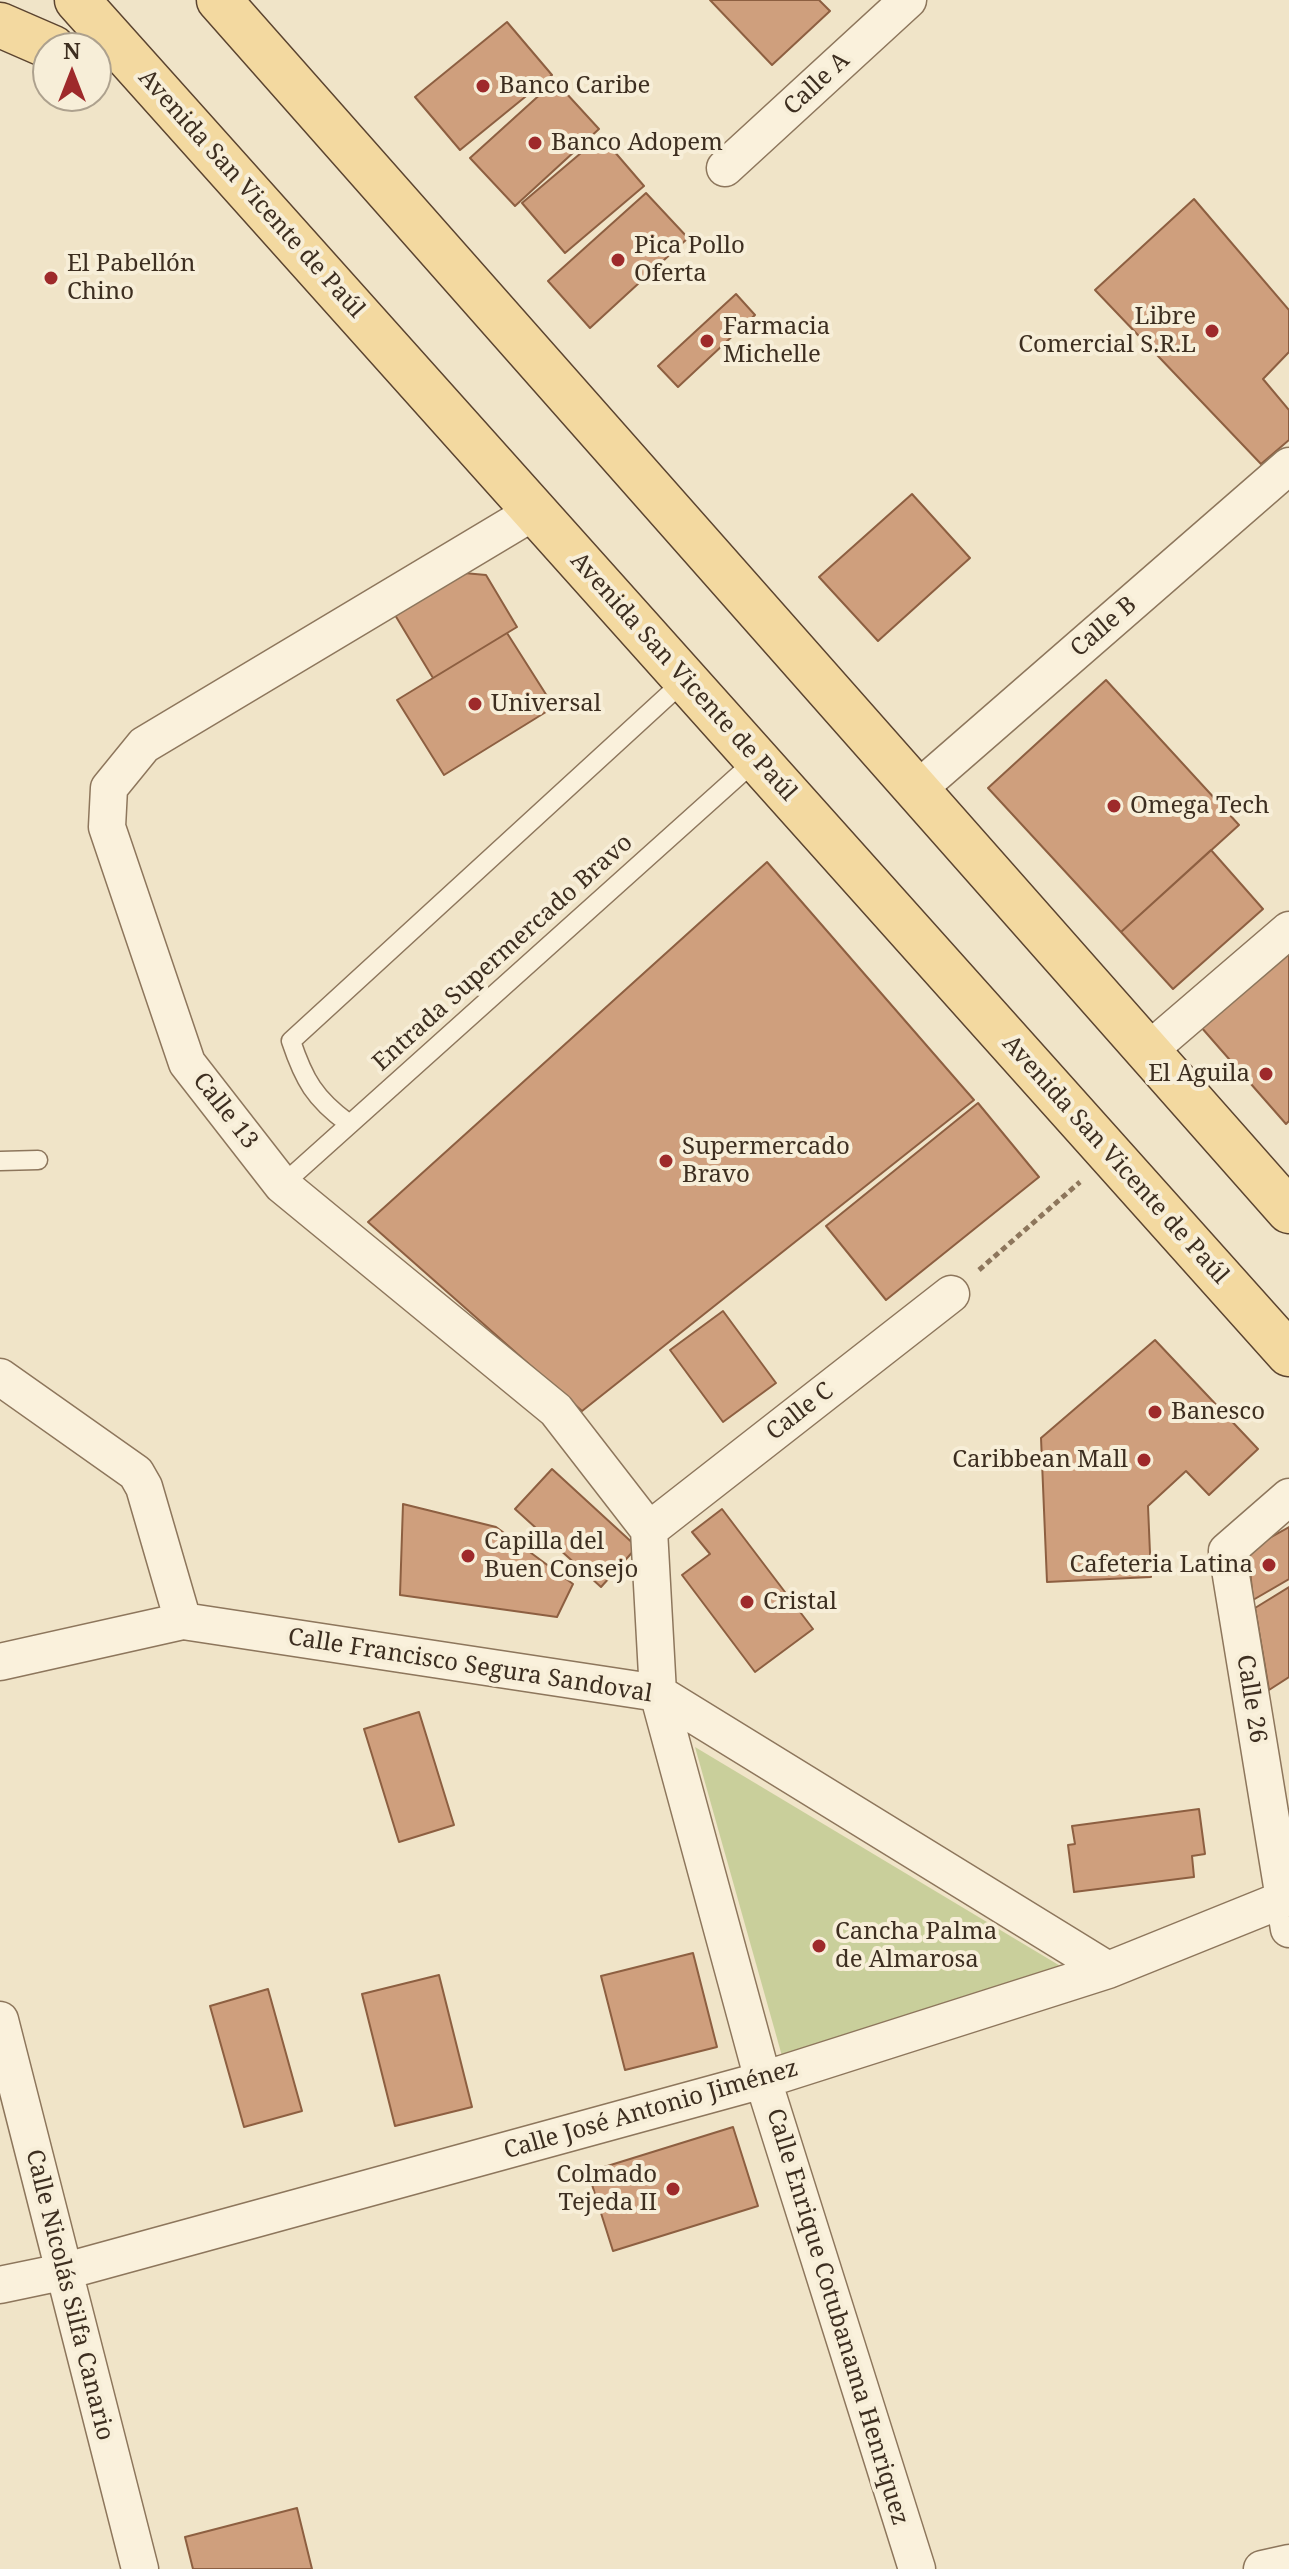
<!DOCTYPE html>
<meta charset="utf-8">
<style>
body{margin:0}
#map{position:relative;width:1289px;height:2569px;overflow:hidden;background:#f0e4c8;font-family:"Noto Serif",serif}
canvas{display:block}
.north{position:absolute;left:32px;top:32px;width:80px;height:80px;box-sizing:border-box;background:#f7eed8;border:2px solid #ada18e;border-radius:50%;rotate:0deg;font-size:22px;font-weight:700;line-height:32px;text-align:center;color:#3d2e20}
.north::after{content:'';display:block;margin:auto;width:28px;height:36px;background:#9e2a2b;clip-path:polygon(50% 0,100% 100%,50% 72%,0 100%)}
</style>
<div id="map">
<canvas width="1289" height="2569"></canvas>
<div class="north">N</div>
</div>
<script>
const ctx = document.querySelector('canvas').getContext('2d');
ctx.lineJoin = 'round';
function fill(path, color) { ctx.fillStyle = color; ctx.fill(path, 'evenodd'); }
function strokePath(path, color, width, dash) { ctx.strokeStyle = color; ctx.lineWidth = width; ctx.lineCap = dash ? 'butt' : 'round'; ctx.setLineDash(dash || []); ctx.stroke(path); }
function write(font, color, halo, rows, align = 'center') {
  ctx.font = font + ' "Noto Serif",serif'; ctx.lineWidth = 8; ctx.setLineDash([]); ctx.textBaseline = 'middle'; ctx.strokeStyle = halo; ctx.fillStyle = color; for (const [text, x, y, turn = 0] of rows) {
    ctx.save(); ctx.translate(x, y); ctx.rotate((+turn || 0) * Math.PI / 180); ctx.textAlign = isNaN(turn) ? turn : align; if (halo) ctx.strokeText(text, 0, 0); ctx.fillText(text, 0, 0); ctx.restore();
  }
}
fill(new Path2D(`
 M695,1747L1062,1967L782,2056Z`), '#c9cf9b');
const building = new Path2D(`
 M710,0H819L830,11L772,65Z
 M507,22L552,75L460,150L415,97Z
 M555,81L599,129L515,206L470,158Z
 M601,136L644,186L565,253L522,203Z
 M646,193L688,238L590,328L548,281Z
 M1194,199L1289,310V352L1263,379L1289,410V440L1261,464L1095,290Z
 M736,294L755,315L678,387L658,366Z
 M912,494L970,558L878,641L819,577Z
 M464,573L486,575L517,627L433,678L395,615Z
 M507,633L554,707L444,775L397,700Z
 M1106,680L1239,825L1121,932L988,788Z
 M1211,850L1263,909L1173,989L1121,932Z
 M767,862L974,1100L582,1411L368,1222Z
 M1289,951V1121L1286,1124L1201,1027Z
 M978,1103L1039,1177L886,1300L826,1226Z
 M723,1311L776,1383L723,1422L670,1350Z
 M1155,1340L1258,1449L1209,1495L1186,1471L1148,1506L1151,1577L1047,1582L1041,1438Z
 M552,1469L637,1547L601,1587L515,1509Z
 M403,1504L496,1527L573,1584L557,1617L400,1595Z
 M722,1509L813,1629L755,1672L682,1575L710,1554L692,1532Z
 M1289,1527V1579L1253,1600L1248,1550Z
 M1289,1587V1677L1269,1690L1255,1608Z
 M419,1712L454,1825L399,1842L364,1729Z
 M1199,1809L1205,1854L1192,1856L1194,1877L1074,1892L1068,1845L1075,1844L1072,1826Z
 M693,1953L717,2047L625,2070L601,1976Z
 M439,1975L472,2107L395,2126L362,1994Z
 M268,1989L302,2111L244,2127L210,2006Z
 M733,2127L758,2206L613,2251L588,2172Z
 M297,2508L312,2569H193L185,2537Z`);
fill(building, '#cf9f7d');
strokePath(building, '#8d5f41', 2);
const lane = new Path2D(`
 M348,1123C315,1099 304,1080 291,1041L685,680
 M0,1161L38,1160
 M282,1185L757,759`);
const street = new Path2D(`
 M725,168L908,0
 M535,511L144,745L109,788L107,827L187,1063L282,1185L556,1410L649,1530L658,1693L763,2080L917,2569
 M919,788L1289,466
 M1148,1051L1289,930
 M0,1377L136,1473L144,1487L183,1621
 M1289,1497L1227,1551L1289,1929
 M649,1530L951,1294
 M0,1662L183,1621L658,1693L1108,1970
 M0,2020L140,2569
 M0,2285L62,2272L763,2080L1108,1970L1289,1897
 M1262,2569L1289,2563`);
const primary = new Path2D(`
 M77,0L1289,1354
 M219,0L1289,1211
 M0,25L53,48`);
strokePath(lane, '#8d765c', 21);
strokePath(street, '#8d765c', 39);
strokePath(primary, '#5b4430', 47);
strokePath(new Path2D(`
 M979,1270L1080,1182`), '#8d765c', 5, [6, 4]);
strokePath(lane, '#faf1dc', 18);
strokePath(street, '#faf1dc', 36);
strokePath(primary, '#f3d9a0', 44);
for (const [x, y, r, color] of [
 [483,86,8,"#9e2a2b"],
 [535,143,8,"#9e2a2b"],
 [618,260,8,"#9e2a2b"],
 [51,278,8,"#9e2a2b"],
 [1212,331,8,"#9e2a2b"],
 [707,341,8,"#9e2a2b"],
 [475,704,8,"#9e2a2b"],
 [1114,806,8,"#9e2a2b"],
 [1266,1074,8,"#9e2a2b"],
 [666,1161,8,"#9e2a2b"],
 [1155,1412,8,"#9e2a2b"],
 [1144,1460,8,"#9e2a2b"],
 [468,1556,8,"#9e2a2b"],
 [1269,1565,8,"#9e2a2b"],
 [747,1602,8,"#9e2a2b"],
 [819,1946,8,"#9e2a2b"],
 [673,2189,8,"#9e2a2b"]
]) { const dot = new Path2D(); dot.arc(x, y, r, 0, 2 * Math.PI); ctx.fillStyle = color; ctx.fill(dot); strokePath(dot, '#f7eed8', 3); }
write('24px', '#3d2e20', '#f7eed8', [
 ["Calle A",817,84,-43],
 ["Avenida San Vicente de Paúl",251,194,48],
 ["Calle B",1104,627,-41],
 ["Avenida San Vicente de Paúl",683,677,48],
 ["Entrada Supermercado Bravo",503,953,-42],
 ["Calle 13",225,1111,52],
 ["Avenida San Vicente de Paúl",1115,1160,48],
 ["Calle C",800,1412,-38],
 ["Calle Francisco Segura Sandoval",470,1666,9],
 ["Calle 26",1251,1699,81],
 ["Calle José Antonio Jiménez",651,2110,-16],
 ["Calle Nicolás Silfa Canario",69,2295,76],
 ["Calle Enrique Cotubanama Henriquez",837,2317,73]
]);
write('24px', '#3d2e20', '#f7eed8', [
 ["Banco Caribe",499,86],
 ["Banco Adopem",551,143],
 ["Pica Pollo",634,246],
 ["Oferta",634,274],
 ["El Pabellón",67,264],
 ["Chino",67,292],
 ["Libre",1196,317,"right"],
 ["Comercial S.R.L",1196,345,"right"],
 ["Farmacia",723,327],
 ["Michelle",723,355],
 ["Universal",491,704],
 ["Omega Tech",1130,806],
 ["El Aguila",1250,1074,"right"],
 ["Supermercado",682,1147],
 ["Bravo",682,1175],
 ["Banesco",1171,1412],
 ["Caribbean Mall",1128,1460,"right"],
 ["Capilla del",484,1542],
 ["Buen Consejo",484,1570],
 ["Cafeteria Latina",1253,1565,"right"],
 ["Cristal",763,1602],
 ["Cancha Palma",835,1932],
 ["de Almarosa",835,1960],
 ["Colmado",657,2175,"right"],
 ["Tejeda II",657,2203,"right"]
], 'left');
</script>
